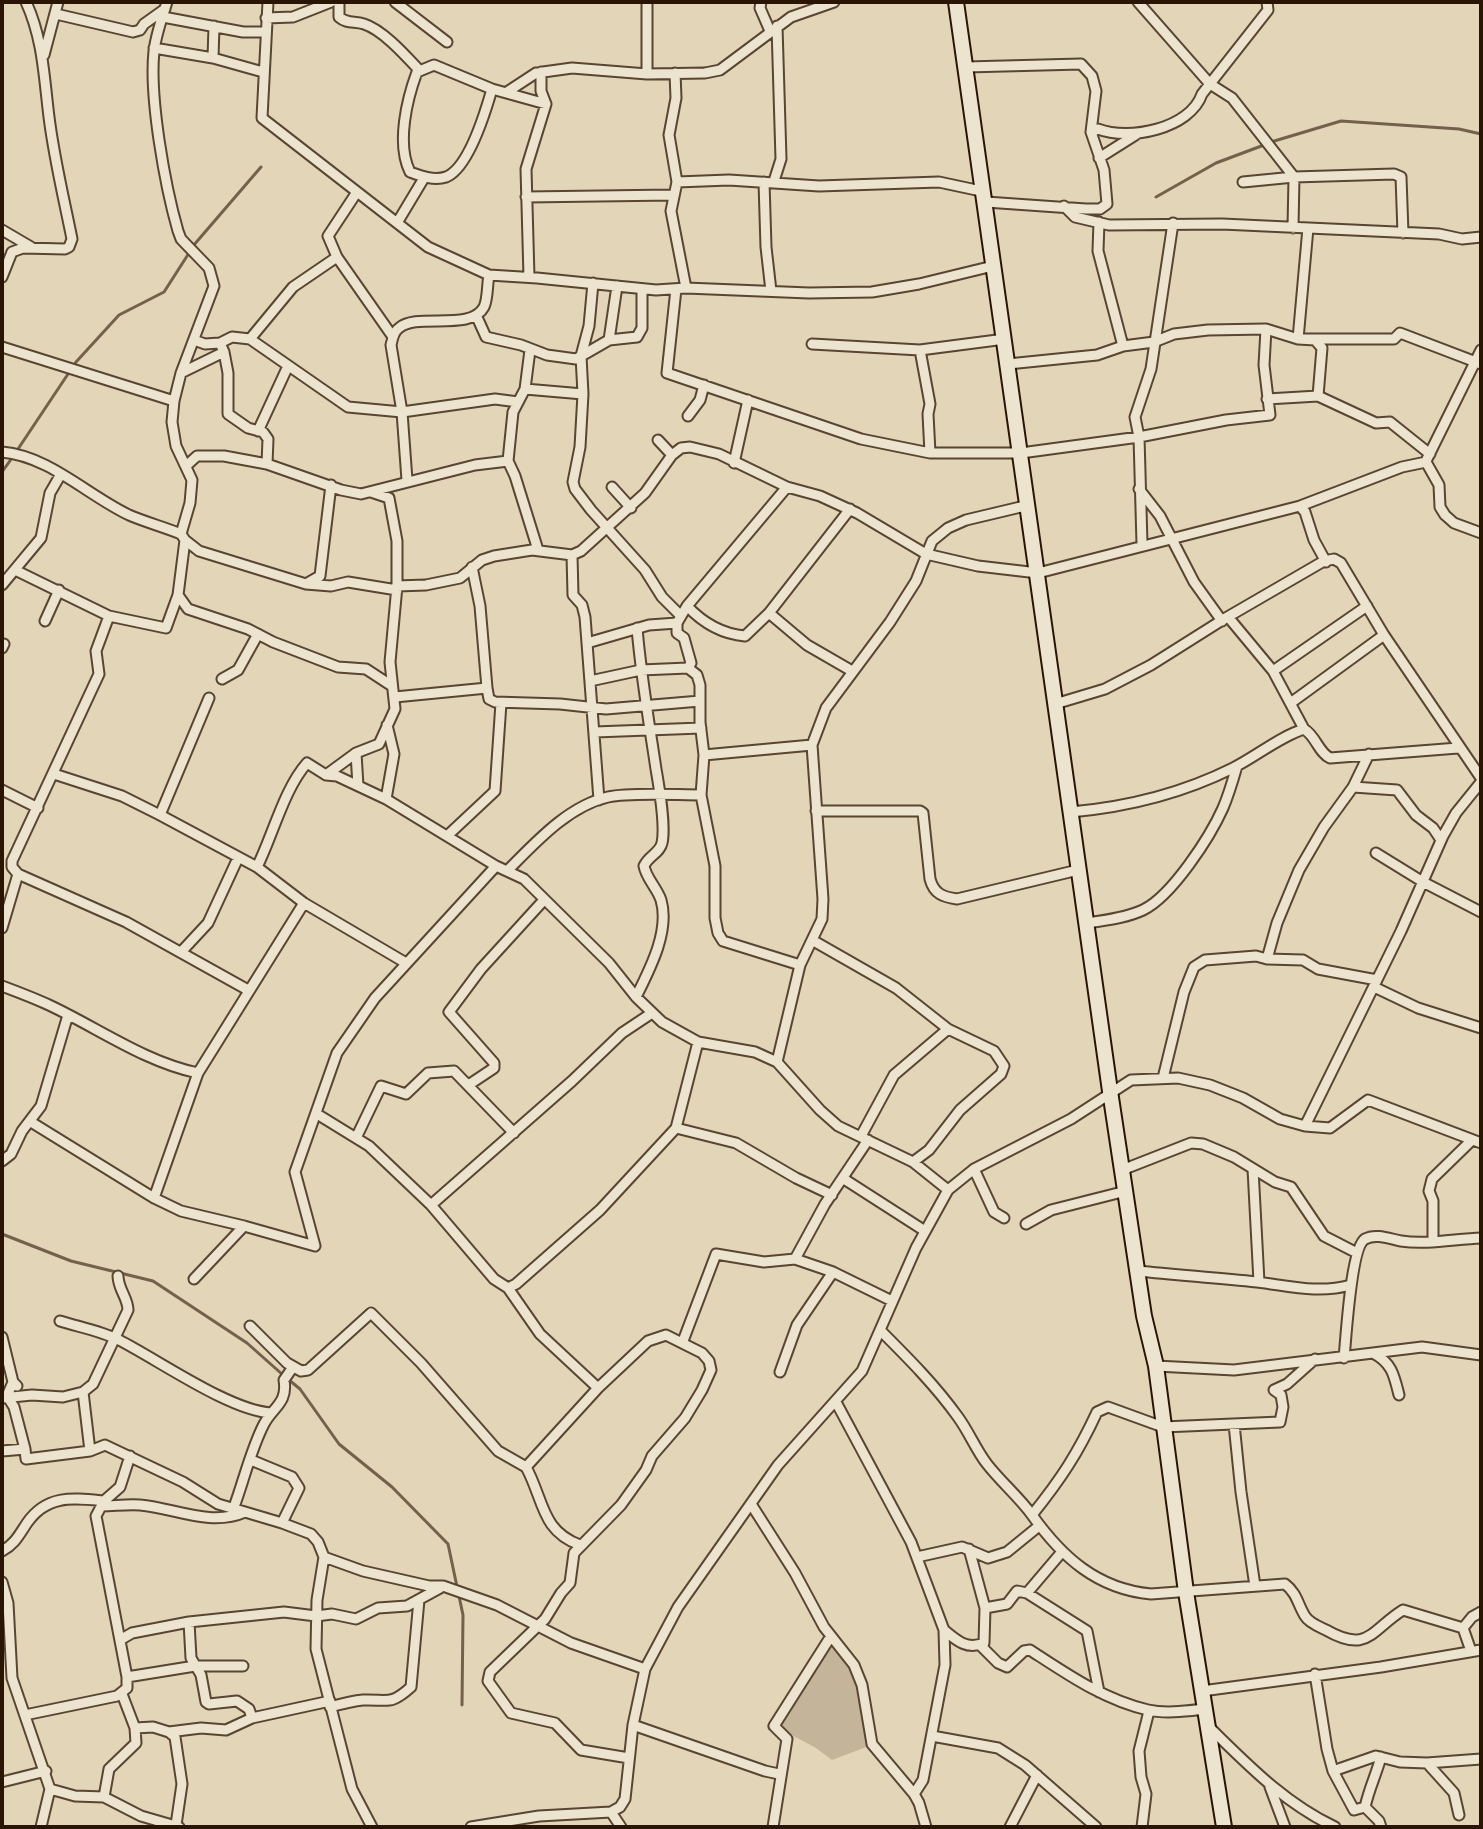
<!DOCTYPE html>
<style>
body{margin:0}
#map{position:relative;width:1483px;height:1829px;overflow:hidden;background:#e3d5b7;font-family:Cardo,serif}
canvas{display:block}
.frame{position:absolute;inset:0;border:4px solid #2a1505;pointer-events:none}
</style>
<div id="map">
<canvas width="1483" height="1829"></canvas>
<div class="frame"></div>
</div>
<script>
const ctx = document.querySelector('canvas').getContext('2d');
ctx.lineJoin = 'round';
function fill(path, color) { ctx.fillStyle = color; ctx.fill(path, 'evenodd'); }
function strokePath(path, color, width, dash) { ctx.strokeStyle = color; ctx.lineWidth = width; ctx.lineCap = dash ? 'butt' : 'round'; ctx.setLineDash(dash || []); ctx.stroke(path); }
fill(new Path2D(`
 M831,1641L852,1668L869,1746L832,1760L816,1748L775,1726Z`), '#c4b499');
strokePath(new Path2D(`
 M1271,142L1341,121L1459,129L1481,134
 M1156,197L1216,163L1264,145
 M193,246L261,167
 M16,452L76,362L119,315L164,292L189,253
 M2,472L12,458
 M2,1234L71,1261L153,1281L247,1343L283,1375
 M289,1380L300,1389L339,1444L392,1487L448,1544L463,1615L462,1705`), '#73614b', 3);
const street = new Path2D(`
 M268,2L262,118L428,247L489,275L537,278L656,290L686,288L809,293L872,292L919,284L993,266
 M339,2V17C347,24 354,21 364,24C383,30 406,56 420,71
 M395,2L447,42
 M647,2V74
 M761,2L760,8L770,31
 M1138,2L1210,84L1232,98L1294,177L1293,228
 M56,14L133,32L140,30L144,24L165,9
 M163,17L243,32H266
 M266,18L293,17L331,2
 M154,48L213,58L263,72
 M44,55L58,2
 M213,58L214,26
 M966,67L1081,64L1092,76L1096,91L1091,132L1104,170L1107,204L1100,209H1086L986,202
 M675,73L676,98L669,135L677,182L671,211L686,288
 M492,89C486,110 469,168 446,177C434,181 421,176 410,172C396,144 407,99 417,72L434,65L492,89L546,104
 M507,92L536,73L572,68L647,74L705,73L720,70L791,17L834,2
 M1091,132L1098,129C1129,141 1190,129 1202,94L1268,10L1267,2
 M1099,158L1137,134
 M774,181L781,159L777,26
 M677,182L729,180L819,186L939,182L981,191
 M764,182L766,247L771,291
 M1243,182L1294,177L1394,174L1401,177L1403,233
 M357,192L328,236L337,257L393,337
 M526,197L672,195
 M1064,206L1075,217L1109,225L1222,224L1439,234L1462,239L1481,237
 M1099,222L1098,251L1123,346
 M397,223L424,178
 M1308,228L1298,339L1315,340L1322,348L1318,396
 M2,230L31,247
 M2,277L12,252L23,248L65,249L69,247L72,239C64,199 54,158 49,117C44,77 43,39 26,2
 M529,277L526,169L546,104L541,91V72
 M593,283L589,326L581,356L583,394L580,447L573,482L575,489L591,510L645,570L662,597L681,616
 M676,289L667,373L861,439L930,453H1021L1139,437L1226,420L1270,415L1264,365L1266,329
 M476,315L486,337L521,345L547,355L576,359L609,340L637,337L642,328V289
 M250,339L293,287L337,257
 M194,340L205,344L220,343
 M609,340L617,286
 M812,344L920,350L1005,339
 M2,347L174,401
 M530,350L525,389L513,412L508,461L515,476L538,550
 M920,350L930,404L928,414L930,453
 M224,352L228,373V414L248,428L263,432L268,439L267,464
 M1008,364L1097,355L1123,346L1154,342L1174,334L1208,330L1266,329L1298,339H1394L1400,333L1481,364
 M181,373L224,352L220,343L232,337L250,339L348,407L402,412L495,399L518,402
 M525,389L583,394
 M1267,399L1318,396L1376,423L1390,422L1430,454
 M688,416L700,400L704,385
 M258,431L288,366
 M658,440L672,455
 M2,452C49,456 87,495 129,515C145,522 164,527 181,534
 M1427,459L1481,350
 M1426,462L1439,485L1440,507L1445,515L1454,523L1481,533
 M734,463L748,400
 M186,466L197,456H224L267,464L341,490L361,494L475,465L508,461
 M407,480L402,412L391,345C392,340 394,331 399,328C417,312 471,332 484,307C488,299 487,285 489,275
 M612,487L631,508
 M787,487L687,606L677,623V633L684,638L691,663L688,668L697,675L700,685V722L704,755L701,795L715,866V918L718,933L723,941L800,965
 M1139,489L1160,516L1194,582L1222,621
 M1300,506L1305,512L1314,540L1326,562
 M185,540L199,551L306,584L331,586L348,582L397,590
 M1142,544L1139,437L1135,417L1151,369L1173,223
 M572,555L573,595L582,605L585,617L599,800
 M472,567L480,606L487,688
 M15,570L109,616L166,628L178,595L185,540L181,534L190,503L192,480L176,446L172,422L174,401L181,373L214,286L209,268L181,239L178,231C165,186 149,97 154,51C156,34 162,18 167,2
 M306,584L320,576L331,485
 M2,585L41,538L50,493L61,474
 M397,586L426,585L460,578L482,560L494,556L532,550L572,555L581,551L645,493L672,455L681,448L690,447L719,454L787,487L820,496L857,513L926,554L978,566L1038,573L1300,506L1402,467L1426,462
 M178,595L188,609L248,629L273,642L338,667L366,669L392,686
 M687,606C703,623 722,634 745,636L769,613L850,509
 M769,613L807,645L852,671
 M1229,618L1273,671L1304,729C1316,736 1318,752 1330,758L1458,748
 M45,621L59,590
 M587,643L649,625L677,623
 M2,648L4,644
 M1273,671L1367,606
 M222,679L238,670L258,634
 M590,681L641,670L688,668
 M395,697L487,688L489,699L495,702L560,704L606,709L700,701
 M1292,702L1384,635
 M1055,704L1105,689L1151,665L1224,619L1324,561L1334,559L1341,563L1384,635L1481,778
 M595,732L701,728
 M356,753L358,786
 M704,755L812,745
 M54,774L122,796L160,815L257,867L304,903L406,963
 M326,775L356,753L379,744L395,709L390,662L397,586V541L389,498L371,492
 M1353,787L1397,790L1416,815L1433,828L1441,840
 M2,790L38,808
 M386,799L394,754L387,725
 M816,811H920L923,813L930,879C934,894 943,897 957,899L1078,870
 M1071,812C1127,807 1183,793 1233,768C1257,756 1279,737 1304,729
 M160,815L209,698
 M447,836L495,791L501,703
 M1376,853L1423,882L1481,912
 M257,867C273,835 284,789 307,763L326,775L337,776L386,799L496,866L524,879L609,963L636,997L662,1022L698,1042L755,1052L777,1062L820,1110L838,1126L913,1162L948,1190
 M508,870C535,843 568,806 608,797C630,792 676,795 701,795
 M18,874L126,922L248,990
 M1088,923C1106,920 1126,918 1143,910C1172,896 1210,837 1223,808C1229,794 1233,780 1237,766
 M2,928L18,874L12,867V861L99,674L96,651L109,616
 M812,940L896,988L948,1029L994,1051L1004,1066L1001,1074L960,1110L929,1150L913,1162
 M182,951L208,923L238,858
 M1267,959L1277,923L1299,870L1324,827L1353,787L1369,754
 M2,986C18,992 34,998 49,1005C98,1028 145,1062 198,1073
 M1374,987L1418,1008L1481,1028
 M636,997C650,969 670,931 661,900C657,888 646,878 644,866C648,856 660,853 662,843C666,825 659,787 656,769C649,722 641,676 637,628
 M777,1062L800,965L822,919L823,899L812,745L826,708L890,622L916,581L932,541L948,528L966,520L1029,505
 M1163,1078L1184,992L1194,967L1205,960L1256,956L1267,959L1303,960L1318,969L1377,980
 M470,1084L494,1068V1063L449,1012L481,969L543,901
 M317,1114L369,1146L431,1205L494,1279L508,1288L540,1334L598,1388
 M31,1122L154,1198L181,1211L244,1226
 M1305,1126L1401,931L1443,836L1456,813L1481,782
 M676,1128L736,1143L796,1178L832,1195
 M861,1136L894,1075L948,1029
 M356,1138L381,1086L406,1094L428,1073L454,1071L514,1133
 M2,1161L11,1154L22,1131L41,1106L68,1015
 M974,1169L994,1212L1004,1218
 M1253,1169L1259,1282
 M1122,1170L1191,1143L1203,1144L1234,1157L1275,1182L1291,1187L1324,1236L1357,1253
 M844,1179L925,1231
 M154,1198L198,1073L304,903
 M431,1205L572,1081L622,1033L652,1013
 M1026,1224L1051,1210L1126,1191
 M1433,1241V1201L1429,1191L1432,1179L1472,1140
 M795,1259L825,1204L868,1140
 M1138,1271C1178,1275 1218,1278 1257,1282C1290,1286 1318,1294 1351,1285
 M194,1279L244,1226L315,1246L295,1172L337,1053L375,998L496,866
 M508,1288L516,1284L600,1210L676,1128L698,1042
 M60,1321C79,1327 101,1331 119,1340C160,1361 229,1410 271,1413
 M250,1326L287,1363L301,1371L308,1370L371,1313L421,1363L498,1451L526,1467
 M880,1330C908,1358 935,1385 958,1417C969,1432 976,1450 987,1464C1001,1482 1019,1497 1032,1515C1062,1557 1097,1589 1151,1594L1285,1584C1297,1593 1298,1605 1305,1616C1309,1623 1320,1627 1326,1630C1368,1654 1371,1630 1403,1610L1463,1628L1471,1651
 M2,1337L13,1382L17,1386
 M683,1341L716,1254L764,1262L795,1259L833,1272L892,1301
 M1373,1353C1392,1363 1394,1375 1399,1395
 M1344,1358C1346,1339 1351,1247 1365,1239C1376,1233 1390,1239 1401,1241C1426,1245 1455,1239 1481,1238
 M1156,1366L1234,1370L1422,1347L1481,1355
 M780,1372L797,1325L833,1272
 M13,1382L7,1396L14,1407L25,1449
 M83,1392L90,1451
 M2,1398L32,1395L63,1397L83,1392L93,1384L128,1310C128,1298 118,1289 118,1276
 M836,1402L911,1542L944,1630L945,1665L923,1780L914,1794
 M1234,1424L1241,1492L1255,1586
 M2,1451L25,1449L26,1459L90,1451L105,1445L183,1482L218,1504L282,1523L311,1534L318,1542L324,1557L317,1600L316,1649L352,1789L372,1827
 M251,1460L292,1477L299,1488L282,1523
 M751,1504L795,1573L824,1627L854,1665L862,1685L872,1744L914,1794L919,1803L926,1827
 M102,1506C114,1506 127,1504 140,1505C175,1508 210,1527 245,1512
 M234,1507C244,1480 251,1449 264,1424C273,1407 288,1403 284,1380L293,1367
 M1032,1515C1061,1479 1078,1453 1097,1412L1108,1407L1163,1427L1280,1422L1283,1407L1281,1395L1274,1390L1287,1384L1315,1359
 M580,1545C541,1531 544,1500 526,1467L598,1388L648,1341L666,1335L702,1353L709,1361L711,1370L702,1390L685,1418L652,1456L646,1470L621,1505L574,1553L570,1583L561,1593L545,1619L490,1672L488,1681L511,1713L555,1723L581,1750L629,1758
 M2,1551C15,1544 19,1535 27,1523C47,1494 74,1498 104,1501
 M324,1557L363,1571L429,1586H443L497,1605L571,1643L645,1669
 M917,1557L962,1547L988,1558L1007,1552L1039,1526
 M2,1582L8,1603L12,1678L50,1789L41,1827
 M1027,1593L1087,1631L1099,1692
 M985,1608L1007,1604L1017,1591L1027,1593L1061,1553
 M189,1622L191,1658L201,1675L206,1702L209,1704L237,1701L249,1709L252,1718
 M1463,1628L1472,1617L1481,1612
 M944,1630C957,1641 967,1650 984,1643L985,1608L969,1549
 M120,1640L132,1633L189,1622L284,1612L316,1616L332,1614L356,1619L378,1608L407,1606L440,1588
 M980,1645L998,1663L1007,1667L1024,1651L1030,1650C1067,1674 1104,1700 1148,1710C1166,1714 1187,1711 1205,1709
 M1315,1674L1327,1749L1333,1771L1354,1810L1365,1807L1379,1821L1381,1827
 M127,1677L195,1666H243
 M1202,1691L1381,1667L1481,1650
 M330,1707C341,1704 352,1701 363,1700C388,1699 390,1706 411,1687L419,1600
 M25,1715L117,1696L127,1688V1677L96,1516L104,1501L120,1487L130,1456
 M633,1725L765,1771L779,1774
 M1207,1725C1247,1764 1284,1803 1335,1827
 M135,1728L153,1727L169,1732L201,1728L226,1730L252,1718L330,1701
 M169,1732L175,1737L182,1784L176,1825
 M932,1736L998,1748L1025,1765L1096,1827
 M1427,1763L1454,1793L1459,1815
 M1333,1771L1376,1756L1400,1762L1427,1763L1481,1759
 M2,1782L46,1771
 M1270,1787L1285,1827
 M50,1789L75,1796L104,1797L141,1816L179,1827
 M104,1797L109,1769L136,1743L135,1728L122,1694
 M1365,1807C1369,1789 1376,1775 1381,1757
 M611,1812L621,1827
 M471,1827L539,1816L611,1812L620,1807L625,1799L633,1725L645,1669L678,1607L778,1465L862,1371L916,1248L948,1190L974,1169L1071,1119L1131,1080L1178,1078L1210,1085L1243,1098L1280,1119L1305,1126L1330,1128L1368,1100L1481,1143
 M773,1827L787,1739L774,1726L831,1636
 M1010,1827L1037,1775
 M1142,1827L1146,1794L1141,1777L1139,1751L1149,1711`);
const secondary = new Path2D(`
 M956,2L1110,1091L1144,1316L1156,1366L1186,1592L1224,1827`);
strokePath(street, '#584532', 13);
strokePath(secondary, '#2a1505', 18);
strokePath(street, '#ede4d0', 9);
strokePath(secondary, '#ede4d0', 14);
</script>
